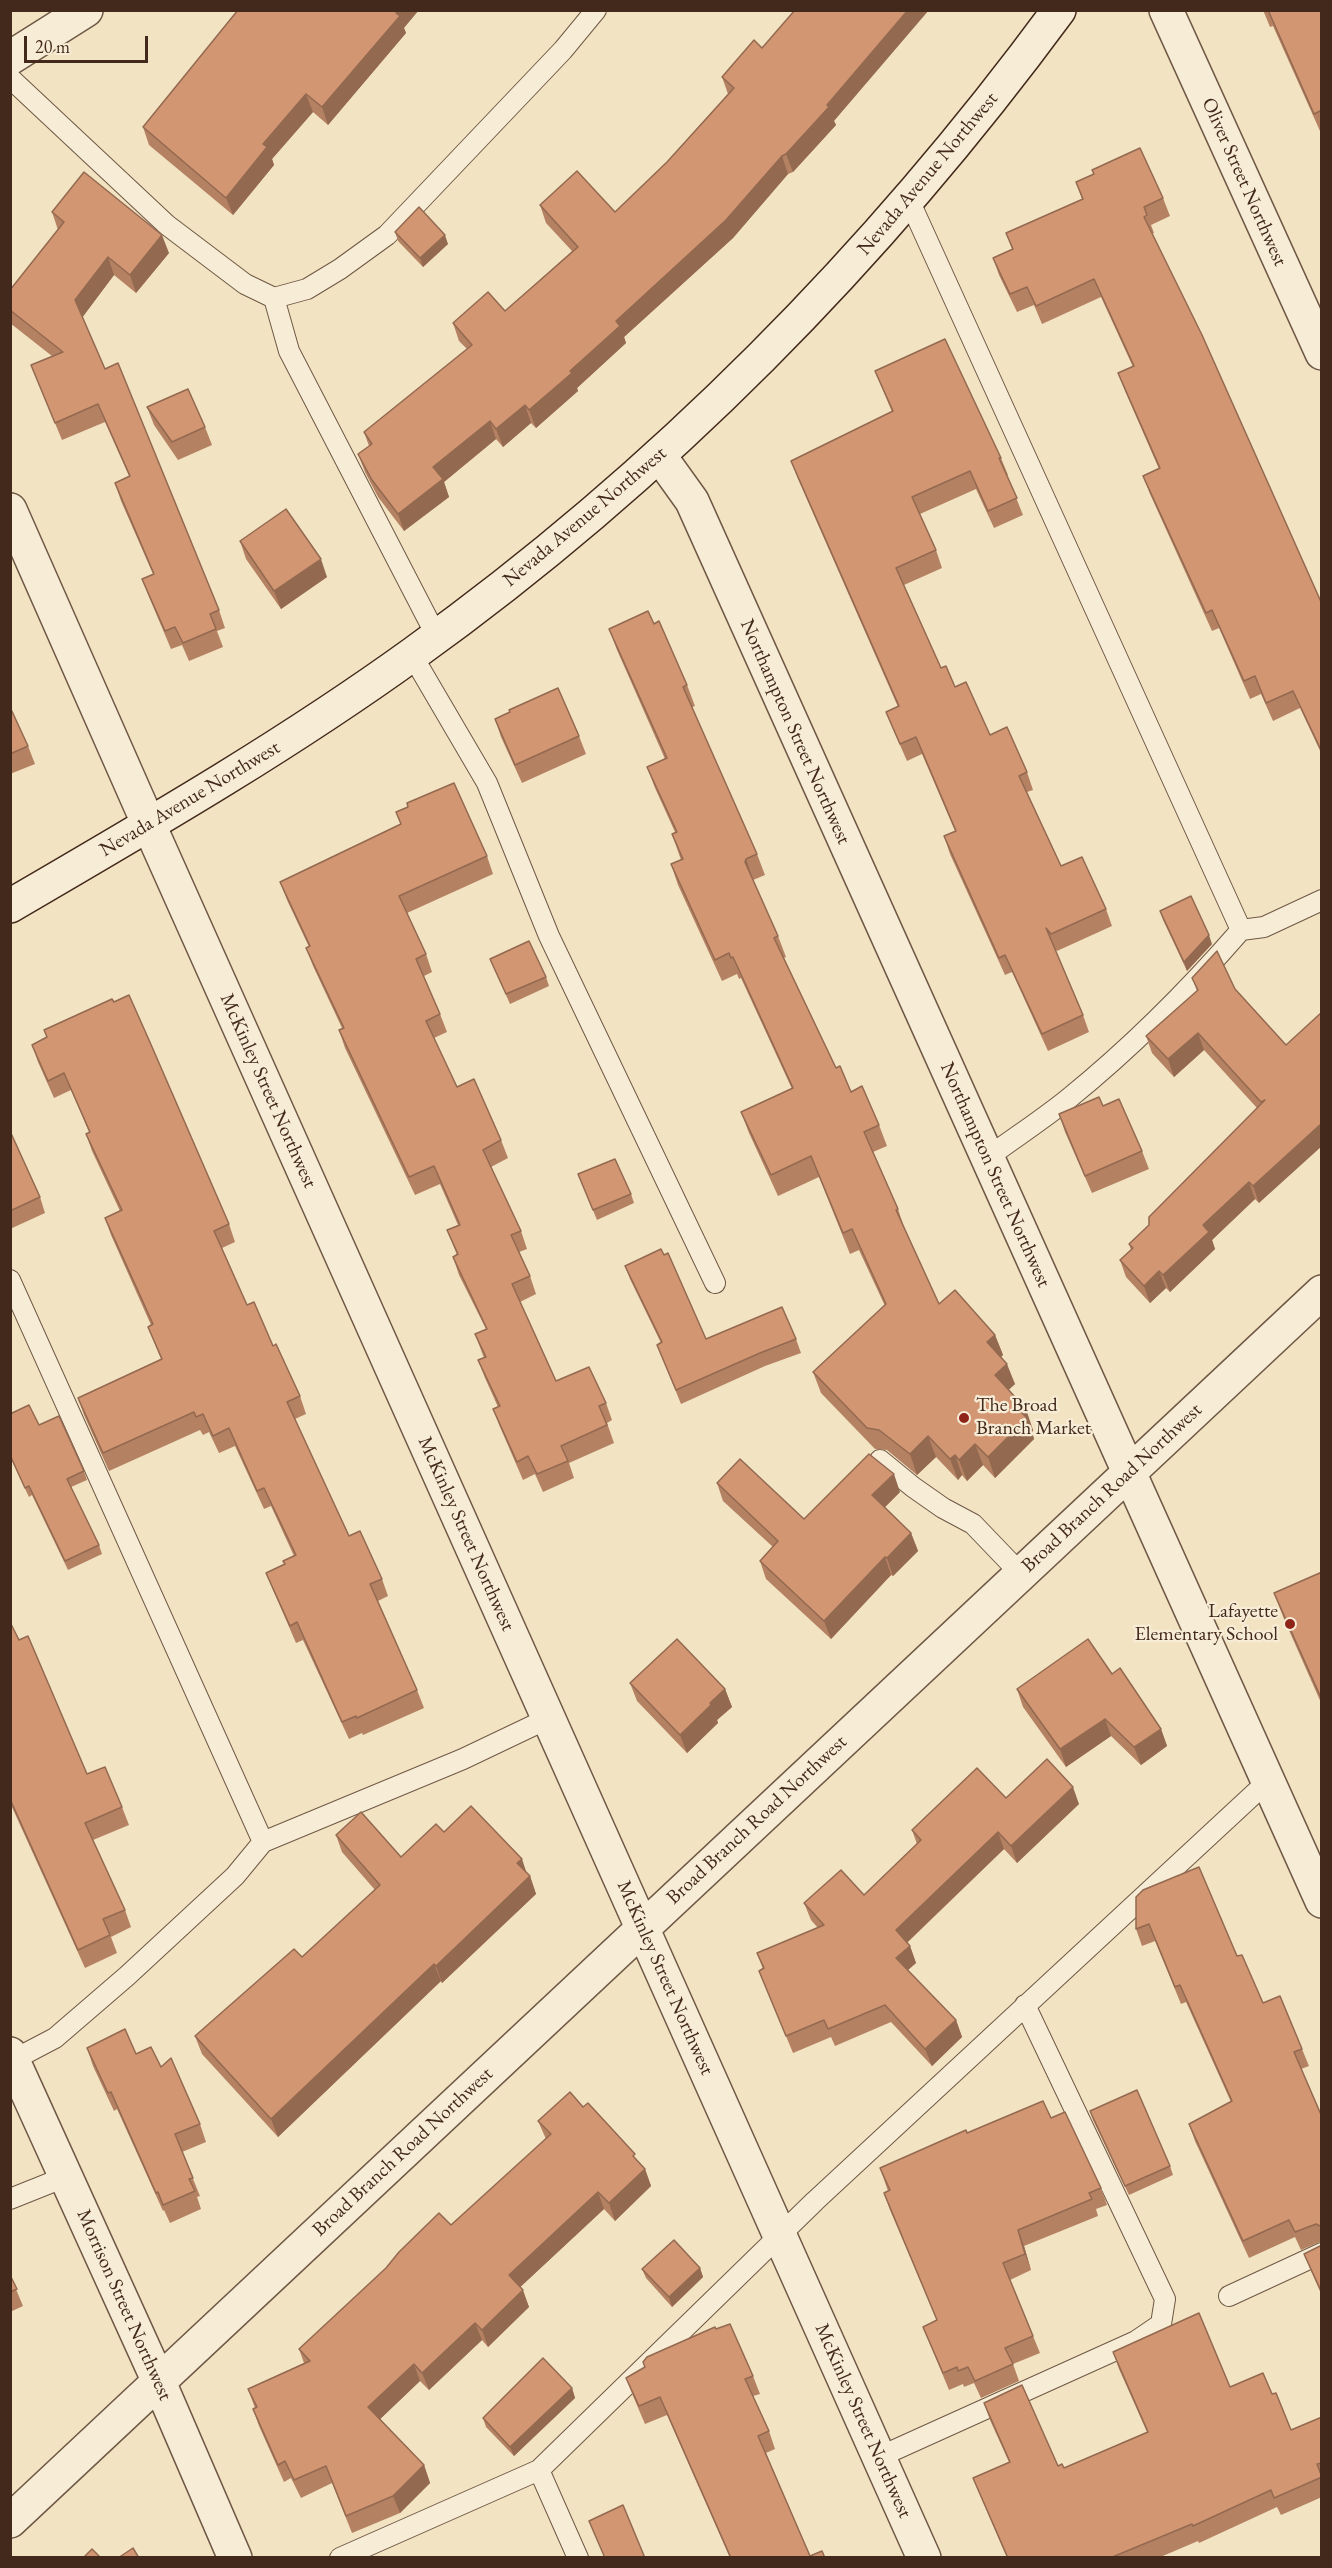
<!DOCTYPE html>
<style>
body{margin:0}
#map{position:relative;width:1332px;height:2568px;overflow:hidden;background:#f2e3c2;font-family:"EB Garamond",serif}
canvas{display:block}
.frame{position:absolute;inset:0;border:12px solid #43291b;pointer-events:none}
.scale{position:absolute;left:24px;top:36px;width:124px;height:27px;box-sizing:border-box;border:3px solid #43291b;border-top:0;padding-left:8px;font-size:18px;line-height:21px;white-space:nowrap;color:#43291b;-webkit-text-stroke:4px #f7edd7;paint-order:stroke}
</style>
<div id="map">
<canvas width="1332" height="2568"></canvas>
<div class="frame"></div>
<div class="scale">20 m</div>
</div>
<script>
const ctx = document.querySelector('canvas').getContext('2d');
ctx.lineJoin = 'round';
function strokePath(path, color, width, dash) { ctx.strokeStyle = color; ctx.lineWidth = width; ctx.lineCap = dash ? 'butt' : 'round'; ctx.setLineDash(dash || []); ctx.stroke(path); }
function fill(path, color) { ctx.fillStyle = color; ctx.fill(path, 'evenodd'); }
function write(font, color, halo, rows, align = 'center') {
  ctx.font = font + ' "EB Garamond",serif'; ctx.lineWidth = 4.5; ctx.setLineDash([]); ctx.textBaseline = 'middle'; ctx.strokeStyle = halo; ctx.fillStyle = color; for (const [text, x, y, turn = 0] of rows) {
    ctx.save(); ctx.translate(x, y); ctx.rotate((+turn || 0) * Math.PI / 180); ctx.textAlign = isNaN(turn) ? turn : align; if (halo) ctx.strokeText(text, 0, 0); ctx.fillText(text, 0, 0); ctx.restore();
  }
}
const lane = new Path2D(`
 M10,78L167,225L245,284L274,298L307,289L340,269L387,235L563,50L596,10
 M909,200L1241,930
 M274,298L289,351L437,637
 M412,655L487,783L549,936L715,1283
 M987,1158C1014,1138 1042,1120 1068,1099C1131,1048 1188,991 1241,930L1264,927L1322,900
 M10,1280L263,1842L235,1876L127,1976L55,2038L13,2060
 M880,1460L913,1487L943,1508L973,1524L1020,1573
 M263,1842L463,1759L549,1718
 M10,2199L65,2177
 M1229,2296L1322,2253
 M879,2457L1136,2341L1161,2324L1165,2299L1025,2005
 M539,2470L578,2558
 M340,2558L539,2470L815,2201L1268,1781`);
const street = new Path2D(`
 M1166,10L1322,353
 M10,58L86,10
 M659,455L692,501L1322,1901
 M10,510L149,825L924,2558
 M10,2054L159,2382L235,2558
 M10,2521L1322,1292`);
const secondary = new Path2D(`
 M10,906C147,826 284,747 413,654C661,476 878,256 1059,10`);
strokePath(lane, '#6f5845', 22);
strokePath(street, '#6f5845', 36);
strokePath(secondary, '#43291b', 36);
strokePath(lane, '#f7edd7', 20);
strokePath(street, '#f7edd7', 33);
strokePath(secondary, '#f7edd7', 33);
fill(new Path2D(`
 M1263,10H1322V130L1320,131L1273,26L1270,27Z
 M404,28L406,33L328,125L313,112L272,159L274,165L233,215L149,145L143,127Z
 M722,77L834,121L836,125L793,172L788,174L733,238L624,337L626,343L577,388L578,391L536,428L531,423L503,447L496,439L444,482L449,497L404,531L378,497L365,472L358,454L369,446L364,432L467,349L459,341L453,323L505,311L572,251L546,223L540,205L615,212L667,162L728,94Z
 M1076,182L1163,198L1170,216L1151,225L1154,233L1152,234L1322,604V755L1300,708L1273,721L1261,694L1250,699L1219,628L1212,631L1150,494L1143,476L1159,469L1125,391L1118,373L1133,367L1101,297L1042,324L1034,305L1017,312L999,275L993,258L1012,249L1006,233L1082,199Z
 M52,212L169,253L136,293L114,275L82,317L105,369L219,610L225,628L217,631L223,647L189,661L182,645L171,649L149,597L142,579L153,574L121,501L115,483L129,476L105,422L62,440L31,365L52,356L10,323V290L58,230Z
 M395,232L448,244L423,267L398,241Z
 M875,371L1001,458L1008,475H1007L1023,515L994,528L976,489L920,514L936,550L942,568L904,585L941,668L990,735L1027,772L1033,790L1027,792L1061,866L1106,909L1112,926L1057,951L1054,948L1083,1015L1089,1032L1048,1051L1012,972L1005,975L950,854L944,836L955,831L922,754L907,761L893,729L886,712L898,707L798,479L791,461L892,412Z
 M147,407L205,427L212,445L178,460L154,425Z
 M240,541L327,577L281,609L246,559Z
 M654,624L687,685L695,706L692,707L757,854L765,875L753,880L778,936L786,957L784,958L836,1068L851,1092L879,1125L887,1146L873,1152L898,1209L905,1230L939,1304L995,1335L1003,1355L1001,1357L1015,1384L1008,1390L1033,1430L1032,1432L1034,1439L995,1478L983,1465L967,1481L962,1475L958,1480L936,1457L917,1475L887,1450L875,1449L821,1393L813,1372L885,1306L859,1250L850,1254L819,1177L778,1196L749,1133L741,1112L792,1089L741,978L739,979L737,974L722,981L678,885L671,864L681,860L672,834L675,832L655,788L647,767L665,759L617,650L609,629Z
 M10,707L28,746L35,764L10,774Z
 M495,719L579,736L586,754L522,783L501,737Z
 M396,812L487,856L493,874L407,913L426,954L432,972L424,976L440,1014L447,1032L434,1038L457,1087L501,1140L508,1158L491,1167L521,1231L527,1249L519,1252L530,1276L536,1294L520,1302L556,1381L606,1403L612,1420L607,1423L614,1443L569,1463L574,1478L543,1492L535,1474L523,1480L500,1427L493,1409L498,1407L485,1378L478,1360L484,1358L475,1334L486,1329L459,1275L453,1257L457,1255L447,1230L458,1225L440,1184L415,1195L345,1048L339,1030L342,1028L313,966L306,948L309,947L287,900L280,882L401,824Z
 M1160,911L1212,944L1187,971L1163,920Z
 M490,959L546,977L549,986L510,1004Z
 M1192,978L1235,989L1286,1045L1259,1203L1255,1199L1212,1240L1215,1249L1170,1292L1166,1288L1150,1303L1126,1277L1120,1260L1131,1250L1129,1244L1149,1225L1257,1108L1204,1050L1174,1077L1152,1053L1146,1036L1197,991Z
 M44,1030L229,1224L235,1242L222,1248L247,1305L273,1346L300,1396L306,1414L295,1419L349,1536L382,1579L388,1596L378,1601L417,1690L424,1708L363,1735L362,1733L349,1739L303,1640L296,1643L273,1590L266,1573L284,1565L294,1556L271,1506L264,1509L235,1446L219,1453L209,1432L203,1435L200,1430L109,1471L84,1415L78,1398L161,1359L148,1327L151,1325L111,1235L105,1218L120,1211L92,1151L86,1134L89,1132L71,1090L54,1098L38,1062L32,1045L47,1037Z
 M1103,1106L1142,1151L1149,1169L1092,1193L1065,1132L1059,1114Z
 M10,1131L40,1197L45,1213L10,1229Z
 M578,1174L631,1194L634,1203L597,1220Z
 M625,1266L706,1339H796L801,1353L765,1366L681,1404L657,1345L661,1343L630,1279Z
 M10,1414L39,1425L84,1471L87,1480L71,1487L99,1545L102,1554L68,1570L32,1495L29,1497L10,1457Z
 M717,1483L804,1519L900,1492L885,1507L911,1533L918,1551L893,1576L891,1575L831,1639L766,1579L760,1561L773,1547L723,1501Z
 M1322,1572V1705L1284,1619L1274,1593Z
 M10,1622L87,1774L122,1807L129,1825L93,1840L125,1910L131,1927L111,1937L117,1953L85,1968L11,1805H10Z
 M1112,1674L1161,1729L1167,1746L1141,1765L1111,1736L1066,1767L1023,1707L1017,1689Z
 M630,1683L725,1689L732,1707L717,1720L718,1723L687,1753L637,1701Z
 M1006,1798L1079,1804L1017,1863L1004,1849L907,1943L910,1946L916,1963L908,1970L956,2020L962,2037L932,2066L891,2022L835,2046L831,2037L793,2053L759,1971L763,1969L757,1953L818,1928L811,1920L804,1903L864,1895L917,1844L912,1830Z
 M444,1832L526,1873L530,1876L536,1894L442,1983L441,1981L278,2137L202,2054L195,2036L302,1957L375,1890L342,1852L336,1835L401,1857Z
 M1136,1897L1237,1956L1263,2003L1302,2049L1309,2066L1301,2069L1322,2117V2241L1301,2250L1295,2237L1249,2258L1195,2141L1189,2124L1231,2102L1186,2002L1181,2004L1155,1941L1142,1946L1136,1929Z
 M87,2048L136,2054L161,2067L200,2124L206,2142L182,2152L200,2196L197,2197L201,2209L170,2223L164,2210L163,2211L117,2109L114,2111L93,2066Z
 M583,2107L645,2169L651,2186L615,2221L604,2209L520,2287L529,2307L488,2347L482,2340L429,2390L420,2381L380,2419L424,2465L430,2483L400,2513L352,2533L332,2483L301,2498L291,2478L284,2482L259,2426L253,2409L255,2408L248,2389L304,2363L299,2349L451,2225L546,2139L538,2121Z
 M1090,2111L1170,2166L1173,2175L1129,2195L1093,2120Z
 M1051,2118L1101,2188L1107,2205L1096,2209L1098,2216L1024,2246L1031,2270L1010,2280L1040,2353L1013,2364L1019,2381L981,2398L974,2383L964,2387L963,2384L949,2390L923,2327L937,2320L890,2210L884,2193L888,2191L880,2168L967,2133Z
 M1322,2245V2296L1311,2271L1304,2254Z
 M700,2268L703,2277L672,2307L646,2278L642,2269Z
 M10,2275L23,2306L10,2312Z
 M716,2329L753,2376L760,2394L753,2396L769,2431L775,2449L766,2453L810,2556L825,2558H730L667,2415L645,2424L633,2396L626,2378Z
 M1113,2352L1230,2387L1272,2394L1291,2430L1322,2417V2497L1281,2515L1277,2507L1199,2543L1198,2541L1158,2558H1007L980,2495L973,2478L1009,2462L990,2420L984,2403L1058,2466L1064,2468L1147,2432L1119,2369Z
 M572,2388L575,2398L514,2456L486,2427L483,2418Z`), '#b58163');
fill(new Path2D(`
 M398,10H419L404,28L406,33L328,125L322,107Z
 M908,10H929L834,121L836,125L793,172L786,154L827,105Z
 M306,94L313,112L272,159L274,165L233,215L226,198L263,144Z
 M782,156L788,174L733,238L624,337L626,343L577,388L578,391L536,428L529,410L570,371L616,321Z
 M162,235L169,253L136,293L130,275Z
 M445,235L448,244L423,267L420,258Z
 M108,257L114,275L82,318L75,300Z
 M525,405L531,423L503,447L496,429Z
 M490,421L496,439L444,482L449,497L404,531L398,514L433,467Z
 M321,559L327,577L281,609L274,591Z
 M746,859L753,880L752,882L745,862Z
 M1209,935L1212,944L1187,971L1184,962Z
 M1198,1033L1204,1050L1174,1077L1168,1059Z
 M1322,1123V1146L1259,1203L1253,1186Z
 M1249,1182L1255,1199L1212,1240L1215,1249L1170,1292L1163,1275L1203,1225Z
 M1159,1271L1166,1288L1150,1303L1144,1286Z
 M995,1335L1003,1355L994,1363L987,1342Z
 M1007,1364L1015,1384L1002,1396L995,1375Z
 M1026,1409L1033,1430L1032,1432L1034,1439L995,1478L988,1457L1022,1413Z
 M928,1436L936,1457L917,1475L910,1454Z
 M975,1444L983,1465L967,1481L959,1460Z
 M955,1455L962,1475L958,1480L950,1459Z
 M894,1474L900,1492L879,1513L872,1495Z
 M911,1533L918,1551L893,1576L887,1558Z
 M885,1557L891,1575L831,1639L824,1621Z
 M725,1689L732,1707L717,1720L718,1723L687,1753L680,1735L710,1703Z
 M1105,1719L1111,1736L1066,1767L1060,1749Z
 M1161,1729L1167,1746L1141,1765L1134,1747Z
 M1073,1787L1079,1804L1017,1863L1011,1846Z
 M998,1832L1004,1849L902,1947L896,1930Z
 M522,1859L528,1877L517,1863Z
 M530,1876L536,1894L442,1983L436,1966Z
 M910,1946L916,1963L902,1975L896,1958Z
 M434,1964L441,1981L278,2137L271,2119Z
 M956,2020L962,2037L932,2066L925,2049Z
 M645,2169L651,2186L615,2221L609,2203Z
 M598,2192L604,2209L515,2292L509,2275Z
 M1018,2230L1024,2246L1031,2270L1025,2254Z
 M700,2268L703,2277L672,2307L669,2297Z
 M523,2290L529,2307L488,2347L482,2330Z
 M475,2323L482,2340L429,2390L422,2373Z
 M414,2364L420,2381L375,2424L368,2407Z
 M572,2388L575,2398L514,2456L510,2447Z
 M424,2465L430,2483L400,2513L393,2496Z`), '#936950');
const building = new Path2D(`
 M238,10H398L396,13L400,16L322,107L306,94L263,144L267,147L226,198L143,127Z
 M795,10H908L827,105L829,107L786,154L782,156L726,220L616,321L620,326L570,371L572,373L529,410L525,405L496,429L490,421L433,467L443,479L398,514L372,480L358,454L372,444L364,432L472,345L453,323L488,292L505,311L578,247L540,205L577,171L615,212L667,162L734,88L722,77L754,40L762,48Z
 M1268,10H1322V110L1314,114Z
 M1140,148L1163,198L1144,207L1147,215L1144,217L1202,335L1322,604V752L1293,691L1266,703L1255,676L1244,681L1212,610L1206,613L1143,476L1160,468L1118,373L1134,366L1094,279L1036,306L1027,287L1010,294L993,258L1013,249L1006,233L1083,199L1076,182L1094,174L1092,170Z
 M84,172L162,235L130,275L108,257L75,300L105,369L118,363L219,610L210,614L216,629L183,643L175,627L165,631L142,579L154,574L115,483L130,476L98,404L55,423L31,365L63,352L10,310V290L64,222L52,212Z
 M419,207L445,235L420,258L395,232Z
 M945,339L1001,458H999L1017,498L988,511L970,471L912,497L936,550L896,568L941,668L946,666L955,687L966,682L990,735L1007,727L1027,772L1019,776L1061,866L1082,857L1106,909L1051,934L1046,928L1083,1015L1042,1034L1005,955L999,958L944,836L956,831L916,737L900,744L886,712L899,706L791,461L893,411L875,371Z
 M188,389L205,427L172,442L147,407Z
 M286,509L321,559L274,591L240,541Z
 M648,611L654,624L659,621L687,685L683,687L757,854L746,859L745,862L778,936L774,938L836,1068L840,1066L851,1092L862,1086L879,1125L864,1132L898,1209L896,1210L939,1304L955,1290L995,1335L987,1342L1007,1364L995,1375L1026,1409L1022,1413L1027,1418L988,1457L975,1444L959,1460L955,1455L950,1459L928,1436L910,1454L879,1430L867,1428L813,1372L886,1304L852,1229L843,1233L811,1156L771,1175L741,1112L793,1088L733,957L731,958L729,953L715,960L671,864L683,859L672,834L677,832L647,767L667,758L609,629Z
 M558,688L579,736L515,765L495,719L510,712L509,710Z
 M10,707L28,746L10,754Z
 M454,783L487,856L399,896L426,954L416,959L440,1014L426,1021L457,1087L474,1079L501,1140L483,1150L521,1231L511,1235L530,1276L512,1284L556,1381L589,1367L606,1403L599,1406L607,1425L561,1446L568,1461L537,1474L528,1456L517,1462L493,1409L500,1406L478,1360L486,1357L475,1334L487,1329L453,1257L458,1254L447,1230L460,1225L434,1166L409,1177L339,1030L344,1028L306,948L310,946L280,882L401,824L396,812L408,807L407,803Z
 M1191,896L1209,935L1184,962L1160,911Z
 M529,941L546,977L506,994L490,959Z
 M1217,951L1235,989L1286,1045L1322,1012V1123L1253,1186L1249,1182L1203,1225L1209,1232L1163,1275L1159,1271L1144,1286L1120,1260L1133,1248L1129,1244L1149,1225V1217L1265,1100L1261,1102L1198,1033L1168,1059L1146,1036L1198,990L1192,978Z
 M129,995L149,1040L229,1224L214,1231L247,1305L254,1302L273,1346L276,1344L300,1396L287,1402L349,1536L360,1531L382,1579L370,1584L417,1690L357,1718L356,1716L342,1722L297,1622L290,1626L266,1573L285,1564L283,1561L296,1555L264,1488L257,1491L229,1428L213,1436L203,1414L196,1417L194,1412L103,1453L78,1398L162,1359L148,1327L153,1324L105,1218L122,1210L86,1134L90,1132L64,1073L48,1081L32,1045L47,1037L44,1030L112,999L114,1002Z
 M1099,1097L1103,1106L1119,1099L1142,1151L1085,1176L1059,1114Z
 M10,1131L40,1197L10,1211Z
 M615,1159L631,1194L593,1210L578,1174Z
 M661,1249L664,1255L668,1253L706,1339L782,1307L796,1339L760,1353L676,1390L657,1345L662,1342L625,1266Z
 M29,1405L39,1425L59,1416L84,1471L67,1479L99,1545L65,1561L29,1486L25,1488L10,1455V1414Z
 M869,1454L894,1474L872,1495L911,1533L887,1558L885,1557L824,1621L760,1561L778,1541L717,1483L740,1459L804,1519Z
 M1322,1572V1700L1274,1593Z
 M10,1622L19,1640L28,1636L87,1774L105,1767L122,1807L85,1823L125,1910L103,1919L110,1935L78,1950L10,1799Z
 M677,1639L725,1689L710,1703L711,1705L680,1735L630,1683Z
 M1088,1639L1112,1674L1120,1668L1161,1729L1134,1747L1105,1719L1060,1749L1017,1689Z
 M1047,1759L1073,1787L1011,1846L998,1832L896,1930L910,1946L896,1958L956,2020L925,2049L885,2005L828,2029L824,2020L786,2036L759,1971L764,1968L757,1953L824,1925L804,1903L841,1870L864,1895L921,1840L912,1830L977,1768L1006,1798Z
 M471,1806L522,1859L517,1863L530,1876L436,1966L434,1964L271,2119L195,2036L294,1949L302,1957L380,1885L336,1835L361,1812L401,1857L436,1824L444,1832Z
 M1199,1867L1237,1956L1242,1955L1263,2003L1280,1996L1302,2049L1294,2052L1322,2117V2227L1316,2224L1295,2232L1289,2220L1243,2241L1189,2124L1232,2101L1180,1985L1175,1987L1149,1924L1136,1929V1897L1143,1890Z
 M125,2029L136,2054L151,2047L161,2067L171,2058L200,2124L175,2134L193,2178L189,2179L195,2191L163,2205L158,2192L156,2193L111,2092L108,2093L87,2048Z
 M1137,2090L1170,2166L1125,2186L1090,2111Z
 M570,2092L583,2107L588,2103L635,2154L633,2156L645,2169L609,2203L598,2192L509,2275L523,2290L482,2330L475,2323L422,2373L414,2364L368,2407L424,2465L393,2496L346,2516L326,2466L294,2480L285,2461L278,2465L253,2409L257,2407L248,2389L310,2361L299,2349L386,2268L399,2252L439,2213L451,2225L551,2134L538,2121Z
 M1043,2101L1051,2118L1065,2112L1101,2188L1089,2193L1092,2199L1018,2230L1025,2254L1003,2263L1033,2336L1005,2348L1013,2364L975,2381L968,2367L958,2371L957,2367L943,2373L923,2327L937,2320L884,2193L890,2190L880,2168L966,2130L967,2133Z
 M674,2240L700,2268L669,2297L642,2269Z
 M1322,2245V2293L1304,2254Z
 M10,2275L17,2289L10,2292Z
 M1199,2313L1230,2387L1263,2373L1272,2394L1276,2393L1291,2430L1322,2417V2463L1317,2464L1322,2477L1274,2498L1271,2490L1193,2526L1192,2524L1110,2558H1008L973,2478L1010,2462L984,2403L1022,2385L1058,2466L1062,2464L1064,2468L1148,2432L1113,2352Z
 M730,2324L753,2376L745,2379L769,2431L758,2436L810,2556L822,2551L825,2558H731L660,2397L639,2406L626,2378L645,2367L643,2362L647,2357L715,2327L716,2329Z
 M543,2358L572,2388L510,2447L483,2418Z
 M623,2505L645,2558H605L589,2521Z
 M133,2548L139,2558H118Z
 M92,2549L101,2558H83Z`);
fill(building, '#d29673');
strokePath(building, '#936950', 1.5);
for (const [x, y, r, color] of [
 [964,1418,6,"#8f2418"],
 [1290,1624,6,"#8f2418"]
]) { const dot = new Path2D(); dot.arc(x, y, r, 0, 2 * Math.PI); ctx.fillStyle = color; ctx.fill(dot); strokePath(dot, '#f7edd7', 2); }
write('20px', '#43291b', '#f7edd7', [
 ["Nevada Avenue Northwest",928,174,-50],
 ["Oliver Street Northwest",1244,182,66],
 ["Nevada Avenue Northwest",585,517,-40],
 ["Northampton Street Northwest",795,732,66],
 ["Nevada Avenue Northwest",190,799,-31],
 ["McKinley Street Northwest",268,1091,66],
 ["Northampton Street Northwest",995,1175,66],
 ["Broad Branch Road Northwest",1112,1488,-43],
 ["McKinley Street Northwest",466,1534,66],
 ["Broad Branch Road Northwest",757,1820,-43],
 ["McKinley Street Northwest",665,1978,66],
 ["Broad Branch Road Northwest",403,2152,-43],
 ["Morrison Street Northwest",124,2305,66],
 ["McKinley Street Northwest",863,2421,66]
]);
write('20px', '#43291b', '#f7edd7', [
 ["The Broad",976,1406],
 ["Branch Market",976,1429],
 ["Lafayette",1278,1612,"right"],
 ["Elementary School",1278,1635,"right"]
], 'left');
</script>
